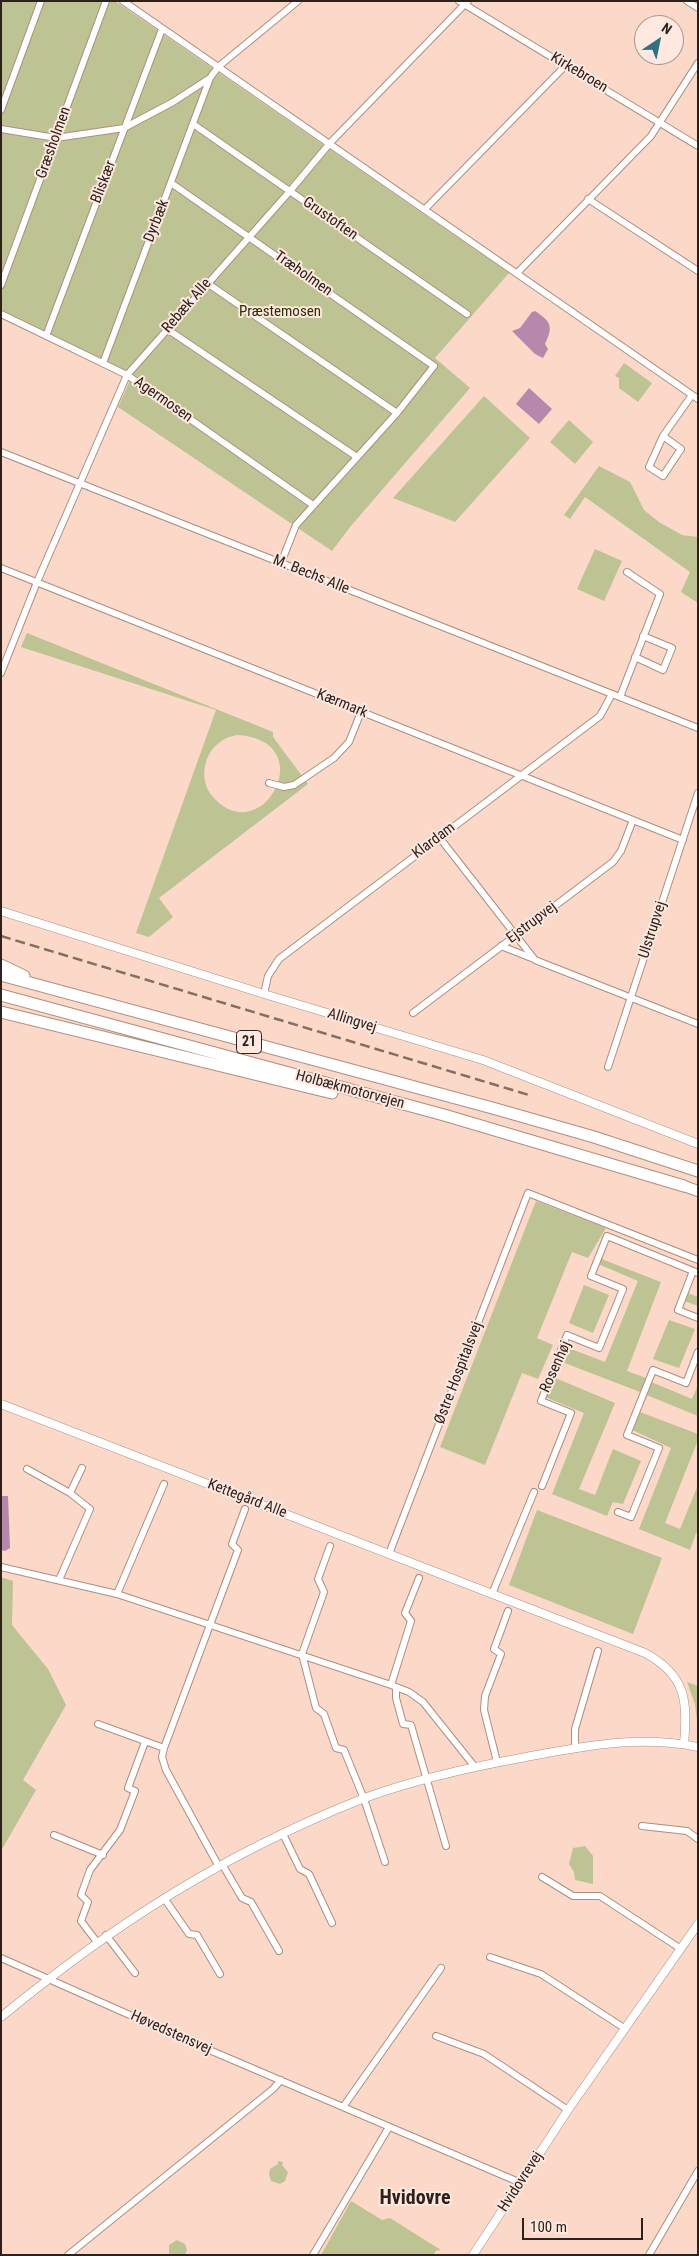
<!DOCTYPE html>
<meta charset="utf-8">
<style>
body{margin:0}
#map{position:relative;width:699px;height:2256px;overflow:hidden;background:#fbd8c8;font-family:"Roboto Condensed",sans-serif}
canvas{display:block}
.frame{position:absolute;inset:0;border:2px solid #2e211c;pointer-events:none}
.north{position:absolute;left:634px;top:15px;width:50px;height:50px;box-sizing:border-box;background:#fee8df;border:1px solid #ab9891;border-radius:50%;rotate:34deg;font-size:14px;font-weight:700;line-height:20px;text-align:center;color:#2e211c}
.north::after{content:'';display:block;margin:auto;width:18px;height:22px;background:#2e7182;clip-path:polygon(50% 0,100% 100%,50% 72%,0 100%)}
.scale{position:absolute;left:522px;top:2218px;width:121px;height:22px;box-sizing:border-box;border:2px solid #2e211c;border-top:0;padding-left:6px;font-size:15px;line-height:18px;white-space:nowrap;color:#2e211c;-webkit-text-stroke:4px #fee8df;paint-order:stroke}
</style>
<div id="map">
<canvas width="699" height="2256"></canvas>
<div class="frame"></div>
<div class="north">N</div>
<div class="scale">100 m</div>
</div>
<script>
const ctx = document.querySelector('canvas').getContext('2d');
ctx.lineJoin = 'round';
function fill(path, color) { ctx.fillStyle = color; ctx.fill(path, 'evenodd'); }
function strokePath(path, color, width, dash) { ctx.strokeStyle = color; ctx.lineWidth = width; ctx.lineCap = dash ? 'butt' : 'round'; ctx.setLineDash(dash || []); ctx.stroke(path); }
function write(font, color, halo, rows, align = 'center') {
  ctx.font = font + ' "Roboto Condensed",sans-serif'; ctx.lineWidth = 4; ctx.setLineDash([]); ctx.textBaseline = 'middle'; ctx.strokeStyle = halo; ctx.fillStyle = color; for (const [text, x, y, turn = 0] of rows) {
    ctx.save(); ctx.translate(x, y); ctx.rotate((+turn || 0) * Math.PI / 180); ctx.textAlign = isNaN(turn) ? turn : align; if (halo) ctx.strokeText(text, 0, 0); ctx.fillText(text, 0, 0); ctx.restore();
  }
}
fill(new Path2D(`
 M1,1H115L509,273L435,358L470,388L350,527L332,551L118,407L132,376L1,310Z
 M624,363L652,383L638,402L619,388V378L615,376Z
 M484,396L530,438L455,522L393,498Z
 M569,420L593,442L575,464L550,442Z
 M599,466L630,482L644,510L659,522L682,535L698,537V603L681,592L690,572L585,497L570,519L564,515Z
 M595,549L622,561L604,601L577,589Z
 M27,633L273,732V737L308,784L159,898L173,917L149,937L136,933L216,710L21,647ZM237,735C323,740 262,852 213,797C198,780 203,752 223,740C227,737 233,736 237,735Z
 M536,1201L606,1228L588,1258L572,1252L537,1338L553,1345L538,1379L522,1373L485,1465L440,1447Z
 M601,1257L604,1260L661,1282L627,1371L646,1378L640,1392L557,1360L566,1347L605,1362L638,1281L598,1264Z
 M584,1285L609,1295L593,1333L569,1323Z
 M685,1292L698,1297V1306L682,1300Z
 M669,1320L695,1329L679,1368L653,1359Z
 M553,1377L615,1403L579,1489L595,1495L613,1449L641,1461L623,1504L613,1502L607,1516L552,1494L584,1413L545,1397Z
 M649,1381L692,1399L698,1385V1416L644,1394Z
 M637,1411L698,1434V1440L665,1523L680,1529L698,1485V1534L696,1533L690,1550L639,1529L671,1448L630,1429Z
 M537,1510L662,1558L633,1634L509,1585Z
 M1,1577L13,1581L12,1625L48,1669L66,1705L23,1780L36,1790L1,1851Z
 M687,1682L698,1686V1730L695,1704Z
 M585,1846L593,1856V1884L575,1880L574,1872L569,1864L573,1848Z
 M278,2161L283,2162L282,2165L288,2172L285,2181L280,2184L271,2181L269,2175L270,2169L278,2164Z
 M351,2201L382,2220L390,2218L441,2250L436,2251L433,2255H321Z
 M177,2240L185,2244L187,2250L185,2255L169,2254V2245Z`), '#bdc393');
fill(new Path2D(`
 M535,311C552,322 553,327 545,344L548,349L543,358L535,354L512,331L520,328L532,312Z
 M529,388L552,409L539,424L516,404Z
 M1,1496H8L10,1548L5,1551L1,1550Z`), '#b688ab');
const minor = new Path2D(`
 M123,1L698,399
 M459,1L698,146
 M687,1L698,8
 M1,110L41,1
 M193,124L467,314
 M1,129L56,138L124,128L173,102L210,78L218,67L298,1
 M171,183L434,366L397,413L296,525L281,563
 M588,199L698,271
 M425,209L566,65
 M517,273L651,136L698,63
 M207,283L397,413
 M1,285L106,1
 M1,314L127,375L313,505
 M167,329L357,457
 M46,336L162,29
 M103,363L210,78
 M663,436L681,449L663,476L649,467L663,436L692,395
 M1,452L698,728
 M1,568L683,840
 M635,657L663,670L672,648L643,636
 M1,673L37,582L127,375L290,191L330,143L468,1
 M620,697L660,594L627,572
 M269,783L284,787L294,785L334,758L349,742L361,712
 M439,837L535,960L698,1024
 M501,946L534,959
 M264,994L268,976L279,959L600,716L612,694
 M413,1013L613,862L621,851L633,820
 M608,1067L698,793
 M693,1271L678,1310L698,1318
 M27,1469L70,1493L90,1509L59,1580
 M542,1486L571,1413L541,1401L567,1335L599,1348L623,1289L591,1276L607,1236L698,1273
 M70,1493L82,1468
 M618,1512L631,1517L659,1448L627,1435L653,1370L686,1383L698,1352
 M330,1546L318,1579L324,1592L302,1654L316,1708L324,1714L336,1748L344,1750L364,1799L385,1862
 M389,1554L528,1193L698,1260
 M1,1567L117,1594L391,1685L409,1692L423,1702L475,1767
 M117,1594L164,1484
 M492,1594L534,1492
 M391,1685L411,1621L405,1613L419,1578
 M396,1687V1698L403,1724L411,1725L446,1846
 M98,1724L164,1748
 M575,1748V1729L598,1651
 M497,1762L484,1710L485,1696L501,1654L494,1649L508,1611
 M642,1826L687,1831L698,1839
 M283,1834L300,1869L309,1874L332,1923
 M54,1835L103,1855
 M222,1864L242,1898L251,1902L279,1951
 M218,1865L166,1770L162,1757L164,1748L238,1550L232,1544L245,1509
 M542,1877L573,1896H600L681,1949
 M164,1898L189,1934L197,1935L220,1974
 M106,1935L135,1973
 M97,1942L81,1921L88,1902L81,1895L90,1870L120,1830L135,1791L128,1788L145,1742
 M490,1957L541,1974L624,2028
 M1,1958L193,2043L521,2183
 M436,2036L484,2054L568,2110
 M343,2107L441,1968
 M68,2255L273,2089L281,2080
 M313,2255L389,2127
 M649,2255L698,2171`);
const tertiary = new Path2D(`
 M1,911L264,994L483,1060L698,1144
 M1,1404L645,1653C686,1675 688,1701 684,1744
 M1,2017C114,1924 225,1853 362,1799C415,1779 471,1767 526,1757C585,1746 638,1735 698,1747
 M473,2255L568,2110L698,1924`);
const primary = new Path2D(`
 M684,1186L698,1191`);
const motorway = new Path2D(`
 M1,965L24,976
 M1,975L496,1109L594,1137L698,1171
 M1,995L444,1115L684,1186
 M1,1012L332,1093`);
strokePath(minor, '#af8e80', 8);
strokePath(tertiary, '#af8e80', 9);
strokePath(primary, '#af8e80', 12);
strokePath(motorway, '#af8e80', 13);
strokePath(minor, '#fff', 6);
strokePath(tertiary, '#fff', 8);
strokePath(primary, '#fff', 10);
strokePath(motorway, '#fff', 11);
strokePath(new Path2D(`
 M1,936L529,1095`), '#846e64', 2.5, [10, 5]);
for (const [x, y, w] of [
 [249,1042,25]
]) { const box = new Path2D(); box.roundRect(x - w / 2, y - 11.5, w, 23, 4); ctx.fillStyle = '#fee8df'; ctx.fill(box); strokePath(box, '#2e211c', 1); }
write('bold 14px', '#2e211c', null, [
 ["21",249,1042]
]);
write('15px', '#2e211c', '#fee8df', [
 ["Kirkebroen",579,73,31],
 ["Græsholmen",54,143,-70],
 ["Bliskær",104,182,-69],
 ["Grustoften",330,219,35],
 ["Dyrbæk",157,221,-69],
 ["Træholmen",303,274,35],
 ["Rebæk Alle",187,306,-49],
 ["Agermosen",163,400,35],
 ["M. Bechs Alle",311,575,22],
 ["Kærmark",342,704,22],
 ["Klardam",434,841,-37],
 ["Ejstrupvej",532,923,-37],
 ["Ulstrupvej",653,930,-72],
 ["Allingvej",352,1021,17],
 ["Holbækmotorvejen",350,1090,15],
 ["Rosenhøj",556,1367,-66],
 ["Østre Hospitalsvej",459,1373,-69],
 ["Kettegård Alle",247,1499,21],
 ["Høvedstensvej",171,2033,24],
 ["Hvidovrevej",521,2182,-57]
]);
write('15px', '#2c2f03', '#fee8df', [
 ["Præstemosen",280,312]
]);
write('bold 20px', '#2e211c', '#fee8df', [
 ["Hvidovre",415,2199]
]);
</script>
